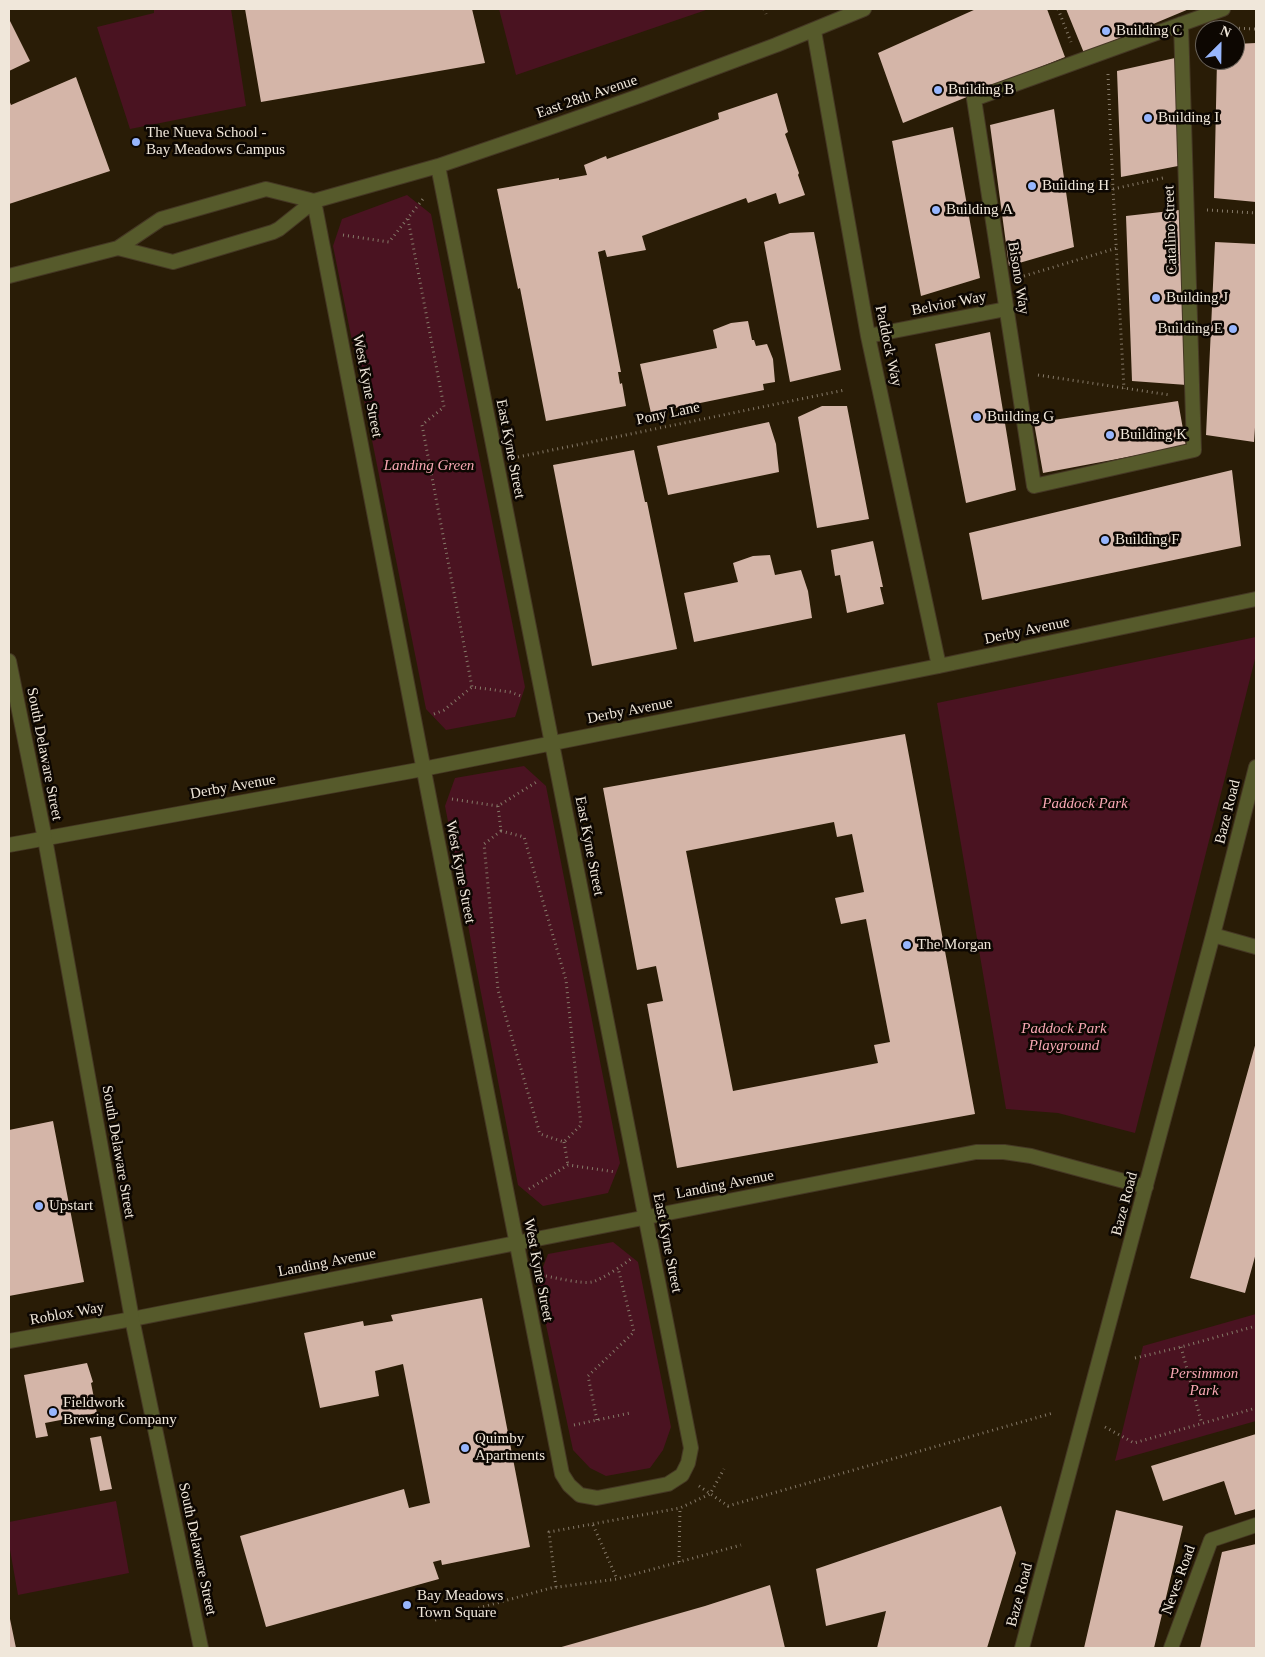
<!DOCTYPE html>
<style>
body{margin:0}
#map{position:relative;width:1265px;height:1657px;overflow:hidden;background:#291c06;font-family:"Times New Roman",serif}
canvas{display:block}
.frame{position:absolute;inset:0;border:10px solid #f0e7da;pointer-events:none}
.north{position:absolute;left:1195px;top:20px;width:50px;height:50px;box-sizing:border-box;background:#0d0702;border:1px solid #686158;border-radius:50%;rotate:23deg;font-size:14px;font-weight:700;line-height:20px;text-align:center;color:#f0e7da}
.north::after{content:'';display:block;margin:auto;width:18px;height:22px;background:#97b6fd;clip-path:polygon(50% 0,100% 100%,50% 72%,0 100%)}
</style>
<div id="map">
<canvas width="1265" height="1657"></canvas>
<div class="frame"></div>
<div class="north">N</div>
</div>
<script>
const ctx = document.querySelector('canvas').getContext('2d');
ctx.lineJoin = 'round';
function fill(path, color) { ctx.fillStyle = color; ctx.fill(path, 'evenodd'); }
function strokePath(path, color, width, dash) { ctx.strokeStyle = color; ctx.lineWidth = width; ctx.lineCap = dash ? 'butt' : 'round'; ctx.setLineDash(dash || []); ctx.stroke(path); }
function write(font, color, halo, rows, align = 'center') {
  ctx.font = font + ' "Times New Roman",serif'; ctx.lineWidth = 5; ctx.setLineDash([]); ctx.textBaseline = 'middle'; ctx.strokeStyle = halo; ctx.fillStyle = color; for (const [text, x, y, turn = 0] of rows) {
    ctx.save(); ctx.translate(x, y); ctx.rotate((+turn || 0) * Math.PI / 180); ctx.textAlign = isNaN(turn) ? turn : align; if (halo) ctx.strokeText(text, 0, 0); ctx.fillText(text, 0, 0); ctx.restore();
  }
}
fill(new Path2D(`
 M154,9H231L246,106L130,129L97,27L154,13Z
 M499,9H709L516,75Z
 M407,195L431,214L525,687L515,717L446,730L426,709L333,246L342,219Z
 M1256,637V655L1135,1133L1058,1113L1006,1109L937,703Z
 M524,766L546,786L620,1163L608,1193L543,1206L518,1185L445,806L455,778Z
 M613,1242L638,1262L671,1427L663,1450L650,1468L606,1476L590,1468L573,1450L537,1283L548,1254Z
 M1256,1314V1421L1115,1461L1143,1346Z
 M116,1501L129,1573L18,1595L9,1544V1522Z`), '#4a1321');
fill(new Path2D(`
 M245,9H472L485,63L261,102Z
 M976,9H1047L1065,57L903,123L878,53Z
 M1066,9H1189L1084,53Z
 M9,19L30,61L9,71Z
 M1256,43V202L1214,198L1217,60H1235V44Z
 M1175,58L1178,166L1121,177L1117,71Z
 M76,77L110,171L9,204V100L11,105Z
 M777,93L788,132L785,134L799,173L798,175L805,195L779,204L776,193L748,203L746,198L642,236L646,250L607,257L605,250L598,252L621,372H618L620,384L622,383L626,406L546,421L520,288L518,289L497,189L559,178V180L587,175L584,165L606,156L607,159L719,119L718,113Z
 M1054,109L1074,247L1009,266L990,125Z
 M953,127L980,278L921,296L892,141Z
 M1179,210L1187,385L1132,381L1126,216Z
 M814,232L841,370L790,382L764,242L790,233Z
 M1215,242L1256,244V413L1254,442L1206,435Z
 M748,321L752,340H754L756,346L767,344L773,359L775,382L763,384L764,390L651,413L640,364L717,348L713,330L731,323Z
 M990,332L1016,490L966,503L935,344Z
 M1178,401L1186,446L1043,473L1034,423Z
 M822,406H847L869,519L817,528L798,417Z
 M769,422L776,444L779,472L668,495L657,446Z
 M634,450L645,502H647L677,649L592,666L553,465Z
 M1232,470L1241,546L982,600L969,533Z
 M873,541L883,587H880L884,604L847,613L840,575L835,576L831,550Z
 M770,555L775,575L801,570L808,591L812,618L694,642L684,593L738,582L733,563L753,556Z
 M905,734L975,1114L677,1168L647,1004L663,1001L656,966L637,970L603,788ZM834,822L837,837L852,834L864,892L835,898L841,924L866,919L890,1042L874,1045L878,1063L733,1091L686,851Z
 M1256,1042V1253L1245,1293L1190,1278Z
 M53,1121L84,1282L9,1296V1130Z
 M482,1298L530,1547L442,1565L441,1560L433,1562L439,1579L266,1627L240,1536L404,1489L409,1508L430,1503L403,1364L375,1371L379,1396L320,1408L304,1333L363,1321L364,1326L393,1321L391,1315Z
 M87,1363L93,1382L91,1383L97,1413L45,1423L48,1436L36,1438L24,1375Z
 M1256,1434V1509L1235,1515L1224,1481L1163,1501L1151,1466Z
 M101,1436L112,1489L100,1491L90,1438Z
 M1001,1506L1016,1553L987,1648H877L886,1611L826,1626L816,1569Z
 M1116,1510L1183,1526L1154,1648H1084Z
 M1256,1544V1648H1200L1222,1552Z
 M770,1585L785,1648H558L705,1606Z
 M9,1619H10L16,1648H9Z`), '#d4b5a8');
const minor = new Path2D(`
 M1181,24L1194,450L1034,486L974,99C1057,69 1140,39 1223,9
 M814,31L868,336L939,666
 M314,201L430,802L562,1474L569,1485L580,1495L597,1498L628,1492L668,1484L682,1475L688,1463L691,1448L438,166
 M118,248L173,262L273,232L279,229L314,201L438,166L546,129L642,95L776,45L864,9
 M9,276L118,248L161,219L266,189L314,201
 M868,336L1006,309
 M9,845L423,769L939,666L1256,599
 M1213,935L1256,947
 M9,1341L132,1319L976,1152H1004L1031,1156L1146,1187
 M1022,1648L1213,935L1256,767
 M1171,1648L1211,1540L1256,1525`);
const tertiary = new Path2D(`
 M9,661L45,839L132,1319L201,1648`);
strokePath(minor, '#453824', 16);
strokePath(tertiary, '#453824', 16);
strokePath(new Path2D(`
 M764,9L766,14
 M1058,9L1071,42
 M1234,28L1256,29
 M1108,74L1113,189L1124,389
 M1113,189L1163,178
 M1207,210L1256,213
 M408,219L444,407L422,425L472,687
 M343,235L389,242L423,199
 M1024,276L1117,248
 M1038,375L1170,395
 M518,457L845,390
 M434,714L444,710L472,687L510,692L521,696
 M452,799L498,806L538,781
 M498,806L501,831
 M501,831L524,837L566,980L581,1125L564,1142L540,1134L498,990L484,844Z
 M564,1142L568,1165
 M529,1189L568,1165L616,1172
 M546,1276C556,1278 582,1284 592,1282C603,1279 623,1265 632,1258
 M1181,1347L1202,1424
 M1135,1358L1181,1347L1256,1326
 M597,1420L588,1376L634,1332L618,1268
 M574,1425L630,1413
 M1105,1427L1134,1443L1256,1408
 M699,1486L728,1506L1053,1413
 M593,1525L617,1579
 M679,1562L680,1508
 M556,1587L549,1532L680,1508L710,1494L724,1469
 M435,1620L551,1588L617,1579L741,1545`), '#857968', 3, [1, 4]);
strokePath(minor, '#565a2b', 14);
strokePath(tertiary, '#565a2b', 14);
for (const [x, y, r, color] of [
 [1106,31,5,"#97b6fd"],
 [938,90,5,"#97b6fd"],
 [1148,118,5,"#97b6fd"],
 [136,142,5,"#97b6fd"],
 [1032,186,5,"#97b6fd"],
 [936,210,5,"#97b6fd"],
 [1156,298,5,"#97b6fd"],
 [1233,329,5,"#97b6fd"],
 [977,417,5,"#97b6fd"],
 [1110,435,5,"#97b6fd"],
 [1105,540,5,"#97b6fd"],
 [907,945,5,"#97b6fd"],
 [39,1206,5,"#97b6fd"],
 [53,1412,5,"#97b6fd"],
 [465,1448,5,"#97b6fd"],
 [407,1605,5,"#97b6fd"]
]) { const dot = new Path2D(); dot.arc(x, y, r, 0, 2 * Math.PI); ctx.fillStyle = color; ctx.fill(dot); strokePath(dot, '#0d0702', 2); }
write('15px', '#f0e7da', '#0d0702', [
 ["Building C",1116,31],
 ["Building B",948,90],
 ["Building I",1158,118],
 ["The Nueva School -",146,133],
 ["Bay Meadows Campus",146,150],
 ["Building H",1042,186],
 ["Building A",946,210],
 ["Building J",1166,298],
 ["Building E",1223,329,"right"],
 ["Building G",987,417],
 ["Building K",1120,435],
 ["Building F",1115,540],
 ["The Morgan",917,945],
 ["Upstart",49,1206],
 ["Fieldwork",63,1403],
 ["Brewing Company",63,1420],
 ["Quimby",475,1439],
 ["Apartments",475,1456],
 ["Bay Meadows",417,1596],
 ["Town Square",417,1613]
], 'left');
write('15px', '#f0e7da', '#0d0702', [
 ["East 28th Avenue",587,97,-19],
 ["Catalino Street",1171,230,-92],
 ["Bisono Way",1018,278,81],
 ["Belvior Way",949,304,-11],
 ["Paddock Way",888,346,78],
 ["West Kyne Street",367,386,79],
 ["Pony Lane",668,414,-12],
 ["East Kyne Street",510,449,79],
 ["Derby Avenue",1027,631,-12],
 ["Derby Avenue",630,711,-11],
 ["South Delaware Street",44,754,79],
 ["Derby Avenue",233,787,-10],
 ["Baze Road",1228,812,-76],
 ["East Kyne Street",589,846,79],
 ["West Kyne Street",460,872,79],
 ["South Delaware Street",118,1152,80],
 ["Landing Avenue",725,1185,-11],
 ["Baze Road",1125,1204,-75],
 ["East Kyne Street",667,1243,79],
 ["Landing Avenue",327,1263,-11],
 ["West Kyne Street",538,1270,79],
 ["Roblox Way",67,1314,-10],
 ["South Delaware Street",197,1549,78],
 ["Neves Road",1179,1580,-70],
 ["Baze Road",1020,1595,-75]
]);
write('italic 15px', '#f9a8b4', '#0d0702', [
 ["Landing Green",429,466],
 ["Paddock Park",1085,804],
 ["Paddock Park",1064,1029],
 ["Playground",1064,1046],
 ["Persimmon",1204,1374],
 ["Park",1204,1391]
]);
</script>
